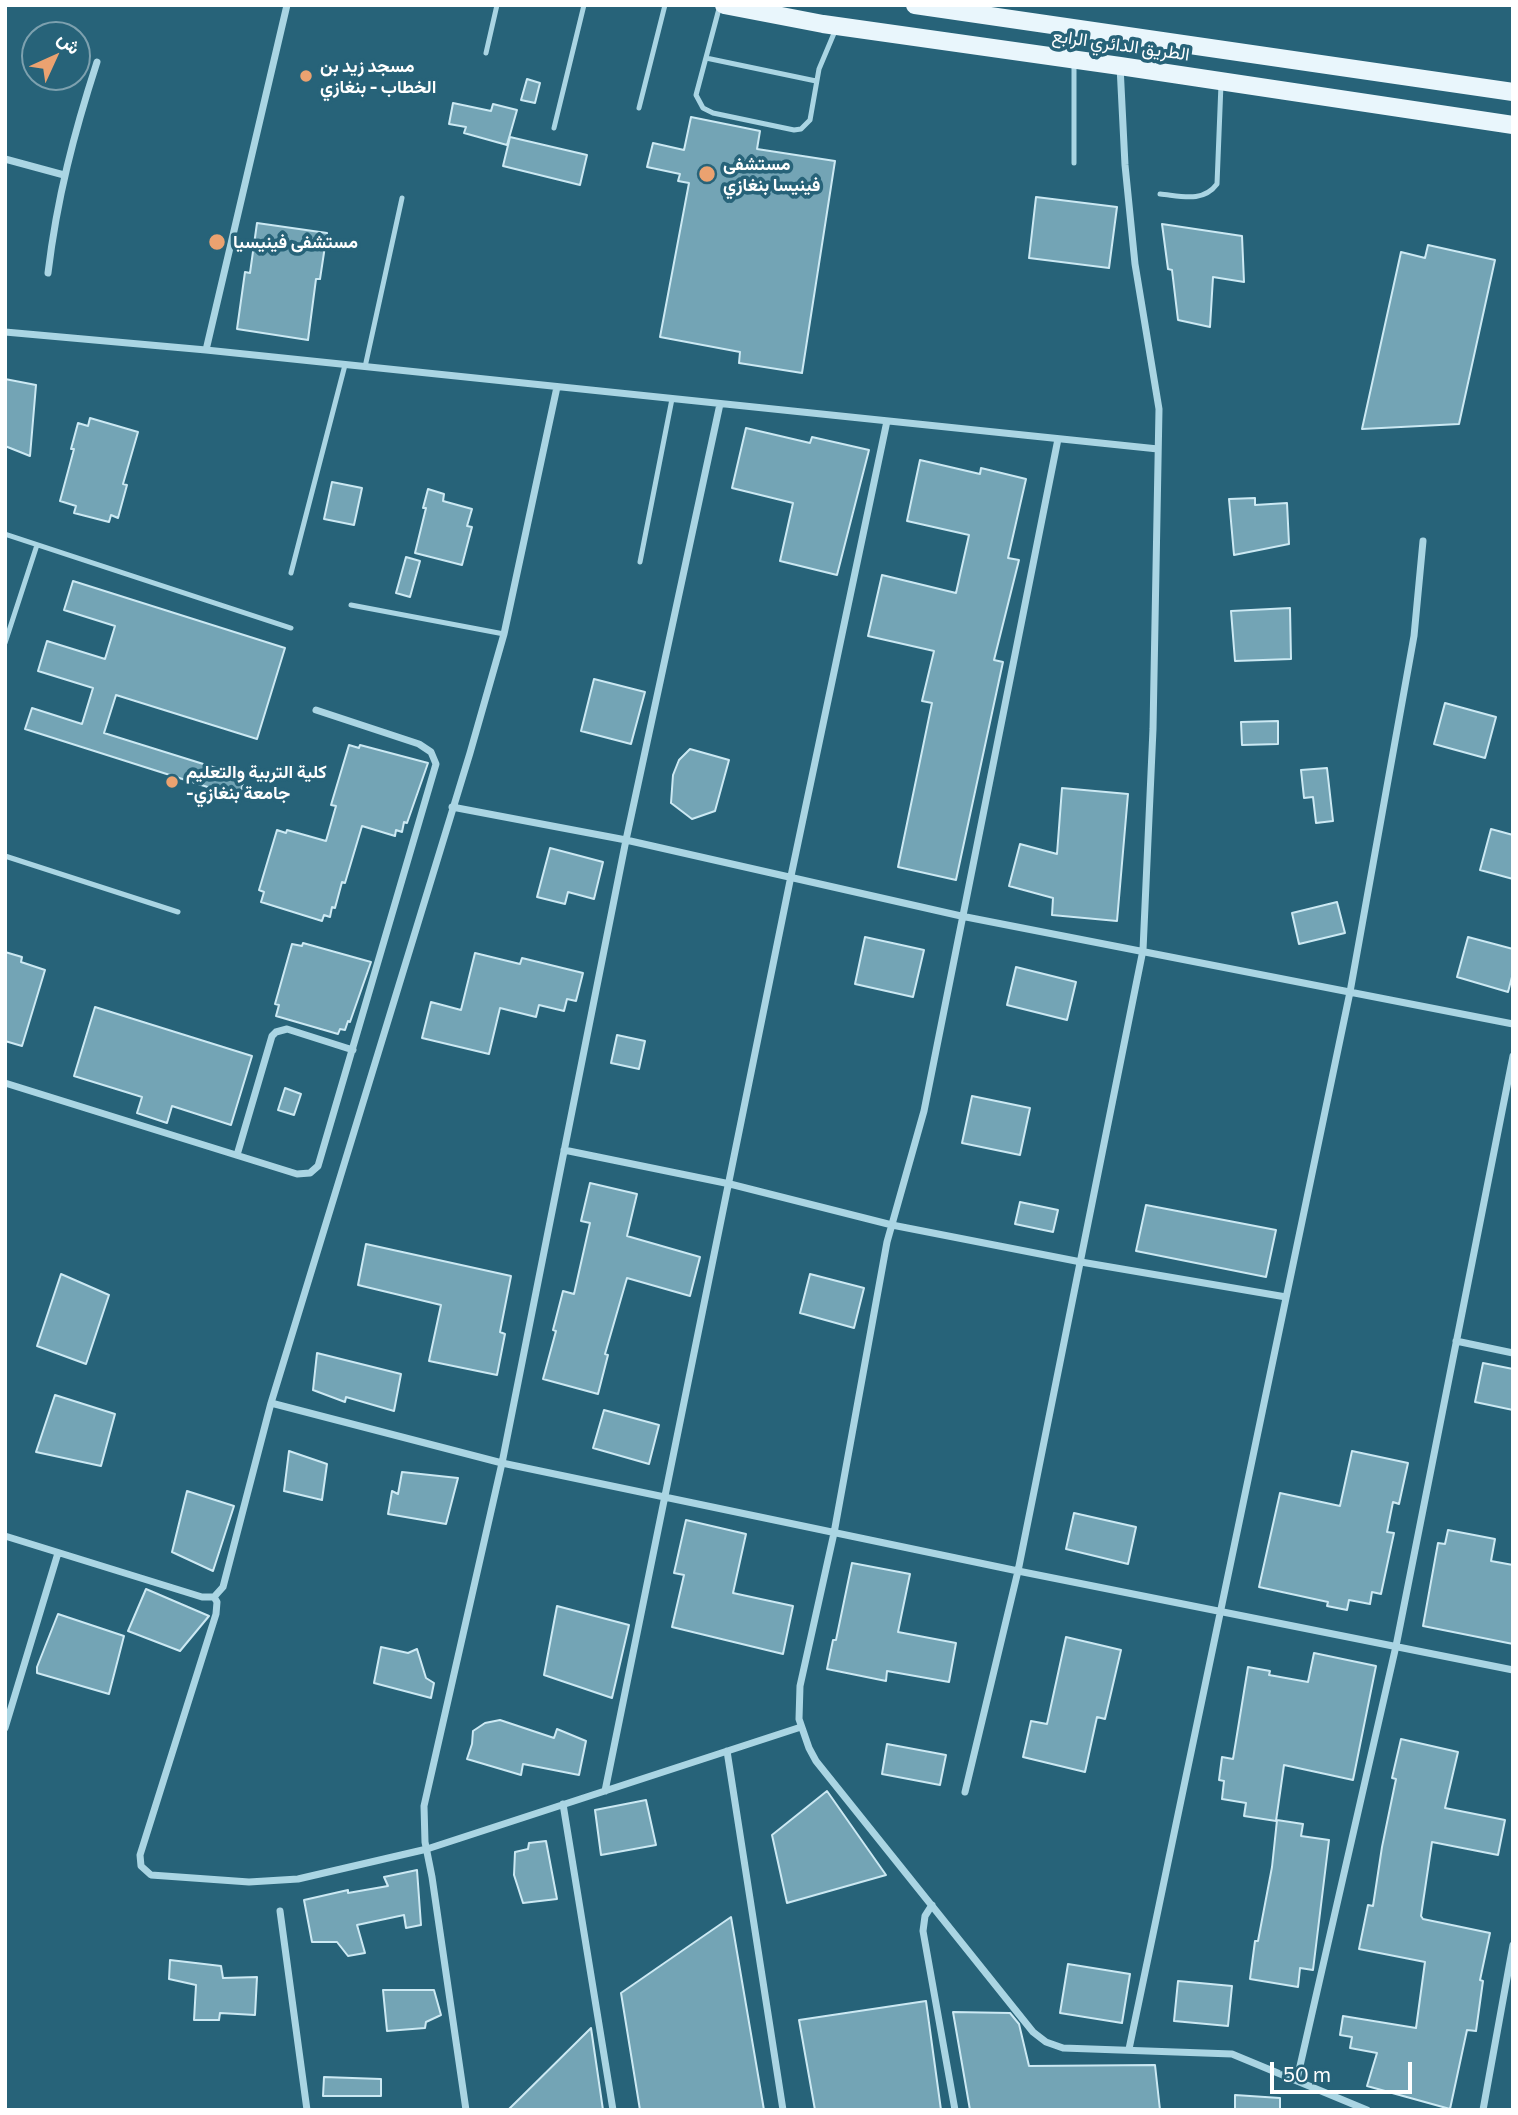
<!DOCTYPE html>
<meta charset="utf-8">
<style>
body{margin:0}
#map{position:relative;width:1518px;height:2115px;overflow:hidden;background:#276379;font-family:Commissioner,Vazirmatn,sans-serif}
canvas{display:block}
.frame{position:absolute;inset:0;border:7px solid #fff;pointer-events:none}
.north{position:absolute;left:21px;top:21px;width:70px;height:70px;box-sizing:border-box;background:#276379;border:2px solid #7da1af;border-radius:50%;rotate:45deg;font-size:19px;font-weight:700;line-height:28px;text-align:center;color:#fff}
.north::after{content:'';display:block;margin:auto;width:24px;height:32px;background:#eba270;clip-path:polygon(50% 0,100% 100%,50% 72%,0 100%)}
.scale{position:absolute;left:1270px;top:2062px;width:142px;height:32px;box-sizing:border-box;border:4px solid #fff;border-top:0;padding-left:9px;font-size:21px;line-height:24px;white-space:nowrap;color:#fff;-webkit-text-stroke:5px #276379;paint-order:stroke}
</style>
<div id="map">
<canvas width="1518" height="2115"></canvas>
<div class="frame"></div>
<div class="north">ش</div>
<div class="scale">50 m</div>
</div>
<script>
const ctx = document.querySelector('canvas').getContext('2d');
ctx.lineJoin = 'round';
function fill(path, color) { ctx.fillStyle = color; ctx.fill(path, 'evenodd'); }
function strokePath(path, color, width, dash) { ctx.strokeStyle = color; ctx.lineWidth = width; ctx.lineCap = dash ? 'butt' : 'round'; ctx.setLineDash(dash || []); ctx.stroke(path); }
function write(font, color, halo, rows, align = 'center') {
  ctx.font = font + ' Commissioner,Vazirmatn,sans-serif'; ctx.lineWidth = 7; ctx.setLineDash([]); ctx.textBaseline = 'middle'; ctx.strokeStyle = halo; ctx.fillStyle = color; for (const [text, x, y, turn = 0] of rows) {
    ctx.save(); ctx.translate(x, y); ctx.rotate((+turn || 0) * Math.PI / 180); ctx.textAlign = isNaN(turn) ? turn : align; if (halo) ctx.strokeText(text, 0, 0); ctx.fillText(text, 0, 0); ctx.restore();
  }
}
const building = new Path2D(`
 M527,79L540,83L535,103L521,100Z
 M453,103L491,111L493,104L517,110L507,145L464,133L466,127L449,124Z
 M691,117L760,131L757,149L835,161L802,373L739,363L740,352L660,337L689,183L678,181L680,174L647,167L653,143L684,150Z
 M510,137L587,155L580,185L503,166Z
 M1036,197L1117,207L1109,268L1029,258Z
 M257,223L327,233L320,279H316L308,340L237,329L245,272L250,273Z
 M1162,224L1242,236L1244,282L1213,277L1210,327L1178,320L1172,270L1168,269Z
 M1428,245L1495,260L1459,424L1362,429L1401,252L1425,258Z
 M5,379L36,385L30,456L5,446Z
 M90,418L138,432L123,484L127,485L118,518L111,515L109,522L74,513L76,506L60,501L74,449H71L78,423L88,426Z
 M746,428L810,443L812,437L869,450L837,575L780,561L793,503L732,488Z
 M920,460L980,474L981,468L1026,479L1008,558L1019,560L994,660L1003,662L956,880L898,867L932,703L922,701L934,651L868,636L882,575L956,593L969,535L907,521Z
 M332,482L362,488L354,525L324,519Z
 M428,489L444,494L443,501L472,509L467,526L472,527L462,565L415,553L426,508H423Z
 M1255,498V505L1287,503L1289,544L1234,555L1229,499Z
 M406,557L420,561L410,597L396,593Z
 M73,581L285,648L257,739L116,695L104,733L245,777L239,797L25,729L32,708L82,724L93,688L38,671L47,641L105,659L115,626L64,610Z
 M1290,608L1291,659L1235,661L1231,611Z
 M594,679L645,692L631,744L581,731Z
 M1445,703L1496,717L1485,758L1434,744Z
 M1278,721V744L1242,745L1241,722Z
 M349,745L359,748L360,745L428,763L407,823L404,822L402,832L396,830L395,836L362,826L345,883L342,882L335,908L332,907L330,917L324,915L322,921L261,902L264,892L259,890L277,830L286,833L287,830L326,841L336,806L331,805Z
 M690,749L729,760L715,811L692,819L671,803L673,775L679,760Z
 M1327,768L1333,821L1316,823L1313,797L1304,798L1301,770Z
 M1062,788L1128,794L1117,921L1052,915L1053,898L1009,886L1020,844L1057,854Z
 M1491,829L1513,835V879L1480,870Z
 M550,848L603,862L594,899L568,892L565,904L537,897Z
 M1337,902L1345,933L1299,944L1292,913Z
 M865,937L924,950L913,997L855,984Z
 M1468,937L1513,949V973L1508,992L1457,977Z
 M303,943L371,962L350,1022L348,1021L345,1030L340,1029L338,1034L276,1016L279,1005L275,1004L292,944L302,946Z
 M5,952L22,957L21,962L45,970L22,1046L5,1041Z
 M475,953L520,964L522,958L583,973L576,1001L567,999L564,1011L539,1005L536,1017L500,1008L489,1054L422,1038L431,1002L461,1010Z
 M1016,967L1076,982L1067,1020L1007,1005Z
 M95,1007L252,1056L231,1125L172,1106L167,1123L137,1113L142,1097L74,1076Z
 M617,1035L645,1041L639,1069L611,1063Z
 M285,1088L301,1094L294,1115L278,1110Z
 M972,1096L1030,1108L1020,1155L962,1143Z
 M590,1183L637,1194L627,1236L700,1257L690,1296L627,1278L605,1354L608,1355L598,1394L543,1379L556,1331L553,1330L563,1291L574,1294L590,1223L581,1221Z
 M1020,1202L1058,1210L1053,1232L1015,1224Z
 M1146,1205L1276,1230L1266,1277L1136,1251Z
 M366,1244L511,1276L500,1332L505,1334L497,1375L429,1361L441,1305L358,1285Z
 M61,1274L109,1295L86,1364L37,1346Z
 M810,1274L864,1288L854,1328L800,1313Z
 M317,1353L401,1374L394,1411L346,1397L345,1402L313,1390Z
 M1483,1363L1513,1369V1410L1475,1402Z
 M55,1395L115,1414L101,1466L36,1452Z
 M604,1410L659,1425L649,1464L593,1448Z
 M289,1451L327,1464L322,1500L284,1491Z
 M1352,1451L1408,1463L1399,1504L1393,1502L1387,1532L1394,1533L1381,1594L1372,1592L1370,1604L1349,1600L1347,1610L1327,1606L1328,1602L1259,1587L1280,1493L1340,1506Z
 M402,1472L458,1478L446,1524L388,1514L392,1491L398,1494Z
 M187,1491L234,1506L213,1571L172,1552Z
 M1074,1513L1136,1527L1128,1564L1066,1549Z
 M686,1520L746,1534L733,1593L793,1606L783,1654L672,1627L684,1575L674,1573Z
 M1448,1530L1495,1539L1491,1561L1513,1565V1644L1423,1626L1438,1543L1445,1544Z
 M852,1563L910,1574L898,1632L956,1643L949,1682L887,1671L886,1681L827,1669L833,1640H836Z
 M146,1589L209,1616L180,1651L128,1631Z
 M557,1606L629,1625L612,1698L544,1675Z
 M58,1614L124,1636L109,1694L37,1673V1667Z
 M1066,1637L1121,1650L1105,1719L1097,1717L1085,1772L1023,1757L1031,1721L1047,1724Z
 M381,1647L408,1653L417,1649L426,1678L434,1683L431,1698L374,1683Z
 M1314,1653L1376,1666L1353,1780L1284,1765L1276,1821L1244,1816L1246,1803L1222,1799L1224,1781L1219,1780L1222,1757L1233,1759L1248,1667L1270,1671L1269,1675L1308,1682Z
 M500,1720L554,1738L557,1729L586,1741L579,1775L523,1764L521,1775L467,1759L472,1744L473,1731L485,1723Z
 M1401,1739L1458,1752L1445,1808L1505,1820L1498,1855L1432,1842L1421,1916L1423,1919L1490,1933L1480,1980L1483,1981L1476,2031L1467,2030L1450,2109L1367,2086L1377,2053L1350,2048L1352,2037L1340,2035L1343,2016L1416,2028L1425,1962L1359,1949L1368,1905L1373,1906L1382,1847L1396,1779L1392,1778Z
 M887,1744L946,1755L940,1785L882,1774Z
 M827,1791L886,1875L787,1903L772,1835Z
 M646,1800L656,1845L601,1855L595,1810Z
 M1277,1820L1303,1824L1301,1836L1329,1840L1313,1970L1300,1968L1298,1987L1250,1979L1255,1941H1258L1272,1867Z
 M546,1841L557,1899L523,1903L514,1875L515,1852L528,1849L529,1843Z
 M417,1870L421,1925L406,1928L404,1915L357,1925L365,1953L348,1956L337,1942H312L304,1900L348,1890V1893L388,1886L384,1877Z
 M731,1917L764,2110H640L621,1993Z
 M170,1960L221,1966L223,1978L257,1977L255,2015L220,2013L219,2020H194L196,1985L169,1979Z
 M1068,1964L1130,1974L1122,2023L1060,2013Z
 M1178,1981L1232,1986L1228,2026L1174,2021Z
 M383,1990H434L441,2015L426,2022L425,2028L387,2031Z
 M926,2001L941,2110H815L799,2020Z
 M953,2012L1010,2013L1019,2024L1029,2066L1155,2065L1160,2110H970Z
 M591,2028L603,2110H508Z
 M324,2077L381,2079V2096H323Z
 M1235,2095L1280,2098V2110H1235Z`);
fill(building, '#73a4b5');
strokePath(building, '#cce9f3', 2);
strokePath(new Path2D(`
 M720,5L696,95L703,108L713,113L794,130L801,129L810,120L819,69L835,31
 M486,53L497,5
 M706,58L816,81
 M1074,62V163
 M639,108L665,5
 M554,128L584,5
 M1160,194C1181,196 1203,203 1217,184L1221,84
 M365,367L402,198
 M5,534L291,628
 M640,562L672,399
 M291,573L345,365
 M351,605L504,634
 M5,643L37,545
 M5,856L178,912`), '#aad5e3', 5);
strokePath(new Path2D(`
 M5,159L64,175
 M48,273C57,198 74,133 97,62
 M5,332L206,350L1158,449
 M206,350L287,5
 M720,404L626,840L961,916L1513,1024
 M1058,439L924,1111L887,1242L834,1533L800,1686L799,1719L809,1748L816,1761L1033,2032L1046,2042L1063,2048L1232,2054L1367,2110
 M452,807L626,840L502,1463L424,1806L425,1842L432,1877L466,2110
 M5,1083L297,1174L310,1173L318,1166L436,764L431,752L419,744L316,710
 M564,1150L730,1184L892,1225L1081,1262L1286,1297
 M237,1155L272,1036L276,1032L287,1029L353,1050
 M1456,1341L1513,1353
 M271,1403L502,1463L1018,1571L1513,1670
 M5,1536L202,1597H214L223,1587L271,1403L470,753L504,634L557,387
 M214,1597L217,1602L216,1614L140,1855L141,1866L151,1875L249,1882L298,1879L427,1849L801,1727
 M5,1728L58,1553
 M727,1751L783,2110
 M605,1791L791,876L887,421
 M965,1792L1018,1571L1143,950L1153,729L1159,409L1135,264L1125,165L1120,66
 M563,1804L613,2110
 M932,1905L925,1916L923,1931L955,2110
 M280,1911L307,2110
 M1129,2049L1350,992L1414,636L1423,541
 M1297,2079L1396,1646L1513,1056
 M1483,2110L1513,1945`), '#aad5e3', 7);
strokePath(new Path2D(`
 M724,5L823,24L1120,66L1513,125
 M915,5L1513,92`), '#e9f6fc', 18);
for (const [x, y, r, color] of [
 [306,76,7,"#eba270"],
 [707,174,9,"#eba270"],
 [217,242,9,"#eba270"],
 [172,782,7,"#eba270"]
]) { const dot = new Path2D(); dot.arc(x, y, r, 0, 2 * Math.PI); ctx.fillStyle = color; ctx.fill(dot); strokePath(dot, '#276379', 2.5); }
write('18px', '#fff', '#276379', [
 ["الطريق الدائري الرابع",1121,45,8]
]);
write('bold 18px', '#fff', '#276379', [
 ["مسجد زيد بن",320,66],
 ["الخطاب - بنغازي",320,87],
 ["مستشفى",723,164],
 ["فينيسا بنغازي",723,185],
 ["مستشفى فينيسيا",233,242],
 ["كلية التربية والتعليم",186,772],
 ["-جامعة بنغازي",186,793]
], 'left');
</script>
